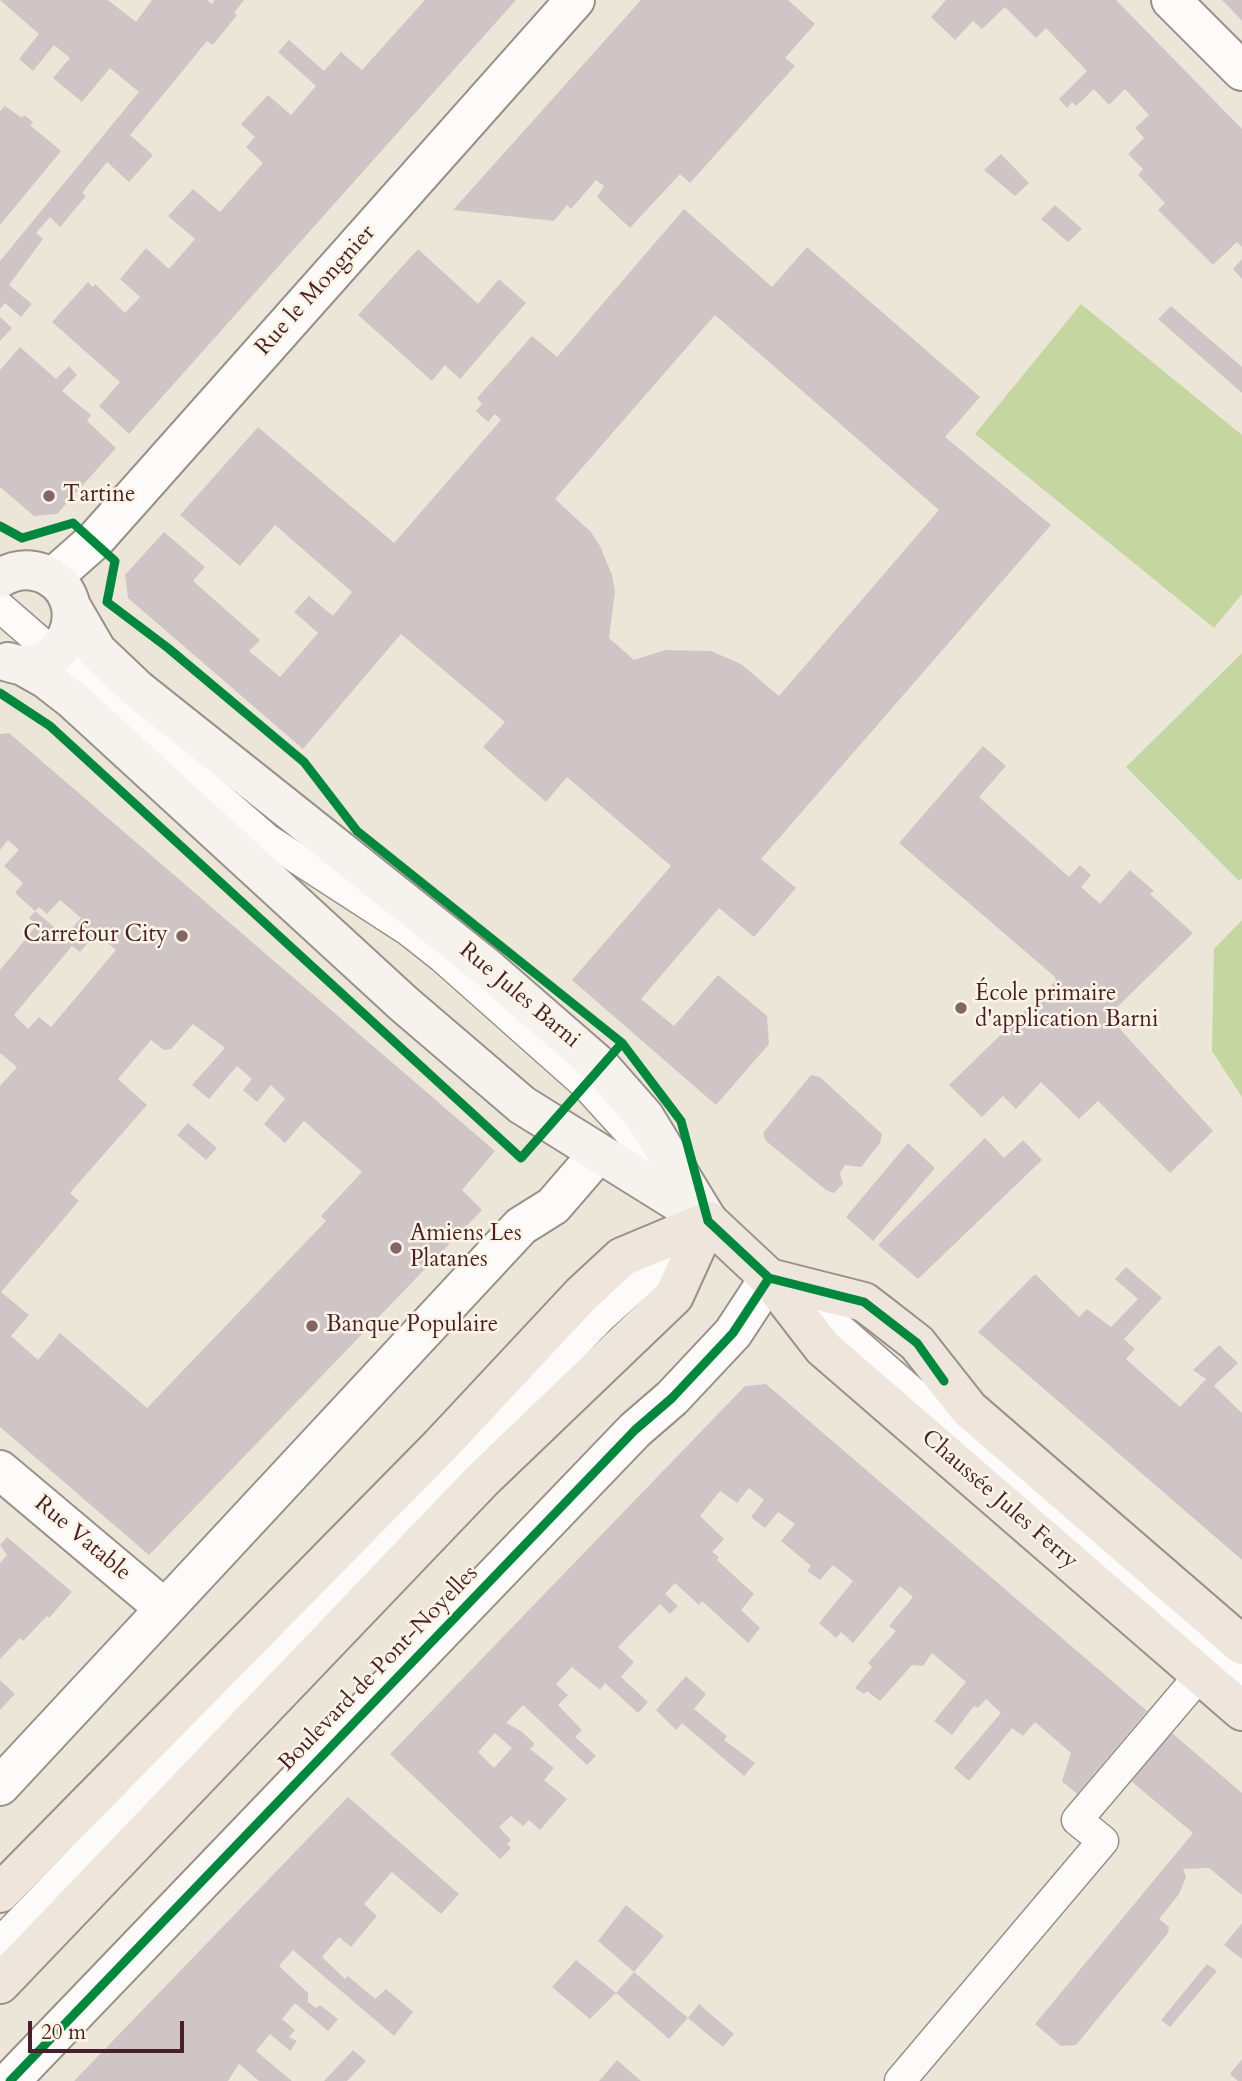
<!DOCTYPE html>
<meta charset="utf-8">
<style>
body{margin:0}
#map{position:relative;width:1242px;height:2081px;overflow:hidden;background:#ece6d8;font-family:Cardo,serif}
canvas{display:block}
.scale{position:absolute;left:28px;top:2021px;width:156px;height:32px;box-sizing:border-box;border:4px solid #4a1f2b;border-top:0;padding-left:9px;font-size:21px;line-height:24px;white-space:nowrap;color:#4a1f2b;-webkit-text-stroke:5px #fcf5e5;paint-order:stroke}
</style>
<div id="map">
<canvas width="1242" height="2081"></canvas>
<div class="scale">20 m</div>
</div>
<script>
const ctx = document.querySelector('canvas').getContext('2d');
ctx.lineJoin = 'round';
function fill(path, color) { ctx.fillStyle = color; ctx.fill(path, 'evenodd'); }
function strokePath(path, color, width, dash) { ctx.strokeStyle = color; ctx.lineWidth = width; ctx.lineCap = dash ? 'butt' : 'round'; ctx.setLineDash(dash || []); ctx.stroke(path); }
function write(font, color, halo, rows, align = 'center') {
  ctx.font = font + ' Cardo,serif'; ctx.lineWidth = 5; ctx.setLineDash([]); ctx.textBaseline = 'middle'; ctx.strokeStyle = halo; ctx.fillStyle = color; for (const [text, x, y, turn = 0] of rows) {
    ctx.save(); ctx.translate(x, y); ctx.rotate((+turn || 0) * Math.PI / 180); ctx.textAlign = isNaN(turn) ? turn : align; if (halo) ctx.strokeText(text, 0, 0); ctx.fillText(text, 0, 0); ctx.restore();
  }
}
fill(new Path2D(`
 M1081,304L1242,435V594L1214,628L975,434Z
 M1242,653V878L1239,881L1126,767Z
 M1242,920V1097L1212,1051L1214,949Z`), '#c6d6a0');
fill(new Path2D(`
 M0,0H108L136,22L152,0H207L212,4L215,0H244L234,13L237,15L213,45L207,41L130,135L153,155L129,182L107,162L82,193L86,196L60,227L50,217L36,233L43,239L9,285L32,304L21,317L5,303L0,309V261L139,92L110,68L82,102L53,78L70,58L54,45L33,71L19,59L39,34Z
 M425,0H516L129,434L99,406L120,382L52,322L88,282L93,287L95,284L125,313L140,297L120,279L146,248L169,269L195,239L168,216L193,189L220,212L263,163L246,147L255,137L241,124L268,95L291,115L316,86L278,52L289,40L324,71L341,52L362,70Z
 M641,0H788L815,24L785,58L795,66L690,183L680,174L630,228L597,197L604,186L596,180L571,209L567,205L554,221L453,210Z
 M946,0H1116L1242,129V247L1237,242L1213,265L1158,210L1165,203L1138,175L1143,169L1128,154L1144,138L1135,128L1149,115L1125,89L1109,105L1094,89L1076,106L1072,102L1067,108L1059,99L1087,71L1046,28L1036,38L1005,7L982,29L973,21L955,40L931,17Z
 M1222,0H1242V21L1228,6Z
 M5,106L22,118L24,115L33,122L30,125L61,151L0,225V111Z
 M1001,154L1029,183L1015,196L984,170Z
 M1055,205L1082,229L1068,242L1041,219Z
 M684,209L772,287L807,247L980,397L945,437L1051,525L761,859L796,888L754,937L719,908L641,999L674,1026L718,975L767,1016L769,1044L716,1105L572,980L671,866L567,777L546,802L483,747L505,722L401,634L303,749L128,598L125,575L164,532L205,567L193,581L260,640L249,651L280,677L318,633L294,612L309,596L333,616L352,592L275,525L240,566L180,515L258,427L394,543L501,420L495,414L488,422L476,411L482,404L477,398L532,336L557,357ZM715,315L939,510L779,696L741,664L711,651L665,650L634,660L609,638L615,592L612,575L600,546L591,532L555,499Z
 M418,249L478,304L499,279L526,303L460,379L445,365L432,381L358,315Z
 M1242,259V279L1233,269Z
 M1171,306L1242,367V393L1158,319Z
 M0,317L12,328L0,341Z
 M20,347L56,379L69,366L77,375L62,391L91,415L87,421L116,448L57,514L34,516L0,487V370Z
 M9,733L495,1151L462,1190L482,1210L149,1555L0,1427V1086L17,1067L0,1053V970L37,925L29,918L35,911L15,893L23,883L4,866L19,850L8,840L0,850V734ZM60,900L81,918L65,936L35,911L39,907L47,914ZM96,933L116,950L51,1027L39,1017L28,1029L14,1015L72,946L80,952ZM193,1024L225,1048L192,1085L209,1099L237,1066L252,1079L243,1090L257,1102L271,1085L285,1099L264,1124L285,1143L304,1121L362,1172L321,1216L326,1221L147,1408L60,1333L38,1360L11,1336L29,1315L1,1292L79,1201L70,1193L147,1105L118,1079L151,1040L164,1050L171,1049Z
 M983,746L1006,766L979,797L1069,877L1080,865L1091,875L1081,887L1100,904L1130,870L1154,891L1150,894L1193,933L1108,1016L1213,1131L1170,1173L1098,1101L1079,1119L1041,1082L1016,1109L1003,1096L982,1117L949,1085L1056,981L1055,977L899,843Z
 M811,1075L820,1077L882,1134L880,1143L861,1167L845,1165L840,1173L843,1184L834,1193L826,1190L766,1141L763,1133Z
 M188,1123L217,1148L206,1160L177,1135Z
 M985,1138L1004,1158L1023,1140L1042,1160L918,1279L878,1245Z
 M908,1143L935,1168L873,1241L846,1217Z
 M1126,1267L1162,1298L1124,1339L1135,1349L1126,1359L1180,1407L1206,1379L1193,1370L1219,1345L1238,1363L1214,1386L1242,1413V1560L978,1332L1035,1274L1079,1317L1087,1309L1111,1327L1138,1299L1115,1279Z
 M766,1384L1147,1711L1077,1794L1062,1781L1071,1753L1035,1722L1023,1736L1012,1728L969,1781L954,1768L1001,1713L986,1699L978,1708L974,1706L952,1735L934,1721L966,1682L932,1653L923,1666L912,1665L880,1701L867,1691L864,1694L855,1688L872,1667L868,1663L896,1631L889,1626L913,1597L900,1586L853,1643L841,1632L836,1638L819,1623L853,1581L833,1565L820,1580L807,1571L811,1566L781,1541L795,1524L778,1512L765,1528L751,1517L764,1500L749,1488L737,1503L720,1491L700,1516L724,1539L712,1552L719,1557L717,1560L754,1594L741,1610L760,1628L748,1643L702,1601L699,1605L675,1583L665,1594L678,1606L670,1614L660,1604L618,1647L634,1662L621,1677L648,1702L638,1713L605,1683L600,1690L572,1667L556,1684L568,1695L558,1705L582,1730L575,1737L596,1756L587,1765L523,1705L506,1723L521,1731L535,1744L530,1749L554,1768L544,1780L567,1799L540,1830L529,1820L523,1826L511,1816L499,1827L511,1840L507,1844L511,1848L500,1859L390,1754L745,1386ZM495,1733L512,1748L494,1768L478,1752Z
 M7,1537L72,1592L49,1618L47,1616L23,1641L20,1638L0,1659V1563L7,1555L0,1545Z
 M686,1676L706,1694L694,1709L727,1736L724,1740L755,1763L744,1776L682,1723L676,1730L656,1710Z
 M0,1680L15,1694L0,1710Z
 M1172,1733L1242,1793V1895L1209,1868L1183,1869L1186,1877L1179,1894L1159,1919L1169,1927L1168,1933L1076,2045L1061,2046L1035,2024L1193,1833L1131,1781Z
 M348,1797L459,1894L441,1914L392,1872L364,1904L377,1916L351,1947L339,1937L322,1957L345,1979L348,1976L375,1999L386,1989L413,2012L394,2036L293,1950L279,1966L308,1993V2002L316,2008L320,2005L338,2019L328,2031L295,2003L282,2019L295,2030L289,2037L297,2041L290,2051L270,2034L256,2051L292,2081H259L239,2064L228,2081H74Z
 M626,1905L664,1936L634,1972L688,2018L699,2004L734,2034L723,2047L688,2018L669,2039L616,1993L634,1972L598,1941Z
 M1242,1923V1959L1224,1945Z
 M576,1960L616,1993L590,2019L552,1987Z
 M1207,1964L1217,1971L1170,2027L1161,2020Z
 M353,2050L366,2061L347,2081H324Z
 M1242,2059V2081H1238L1230,2074Z
 M617,2060L641,2081H599Z`), '#d0c5c6');
const service = new Path2D(`
 M0,607L267,839L409,931L442,957L585,1084L658,1164
 M790,1293L840,1329L1242,1678
 M0,1943L601,1317L694,1234
 M900,2081L1103,1841L1077,1820L1200,1675`);
const minor = new Path2D(`
 M1171,0L1242,71
 M52,578L95,540L575,0
 M0,1470L164,1608
 M0,1786L521,1226L553,1206L598,1154
 M10,2081L635,1430L672,1398L733,1333L769,1278`);
const secondary = new Path2D(`
 M0,578C13,570 28,568 42,573C99,596 66,682 8,662
 M72,608L97,651L137,689L485,966L601,1067L644,1116L708,1221
 M21,665L46,679L73,700L404,1004L522,1105L697,1214`);
const primary = new Path2D(`
 M708,1221L769,1278L823,1348L1242,1711
 M769,1278L864,1302L881,1315L917,1343L969,1409L1242,1645
 M0,1893L440,1446L581,1295L622,1257L708,1221
 M0,1984L483,1479L674,1296L708,1221`);
strokePath(service, '#9a908b', 33);
strokePath(minor, '#9a908b', 42);
strokePath(secondary, '#9a908b', 42);
strokePath(primary, '#9a908b', 42);
strokePath(service, '#fcfbf9', 30);
strokePath(minor, '#fcfbf9', 38);
strokePath(secondary, '#f6f3ee', 38);
strokePath(primary, '#eee6dd', 38);
strokePath(new Path2D(`
 M0,526L22,538L73,523L115,561L107,602L168,648L304,762L357,831L622,1043L681,1121L708,1221L769,1278L864,1302L917,1343L944,1381
 M0,693L50,726L521,1158L622,1043
 M10,2081L635,1430L672,1398L733,1333L769,1278`), '#00873e', 9);
for (const [x, y, r, color] of [
 [49,496,7,"#836568"],
 [182,936,7,"#836568"],
 [961,1008,7,"#836568"],
 [396,1248,7,"#836568"],
 [312,1326,7,"#836568"]
]) { const dot = new Path2D(); dot.arc(x, y, r, 0, 2 * Math.PI); ctx.fillStyle = color; ctx.fill(dot); strokePath(dot, '#fcf5e5', 2.5); }
write('23px', '#4a1f2b', '#fcf5e5', [
 ["Rue le Mongnier",316,291,-48],
 ["Rue Jules Barni",519,996,40],
 ["Chaussée Jules Ferry",999,1500,41],
 ["Rue Vatable",82,1539,40],
 ["Boulevard de Pont-Noyelles",379,1669,-46]
]);
write('23px', '#4a1f2b', '#fcf5e5', [
 ["Tartine",63,496],
 ["Carrefour City",168,936,"right"],
 ["École primaire",975,995],
 ["d'application Barni",975,1021],
 ["Amiens Les",410,1235],
 ["Platanes",410,1261],
 ["Banque Populaire",326,1326]
], 'left');
</script>
